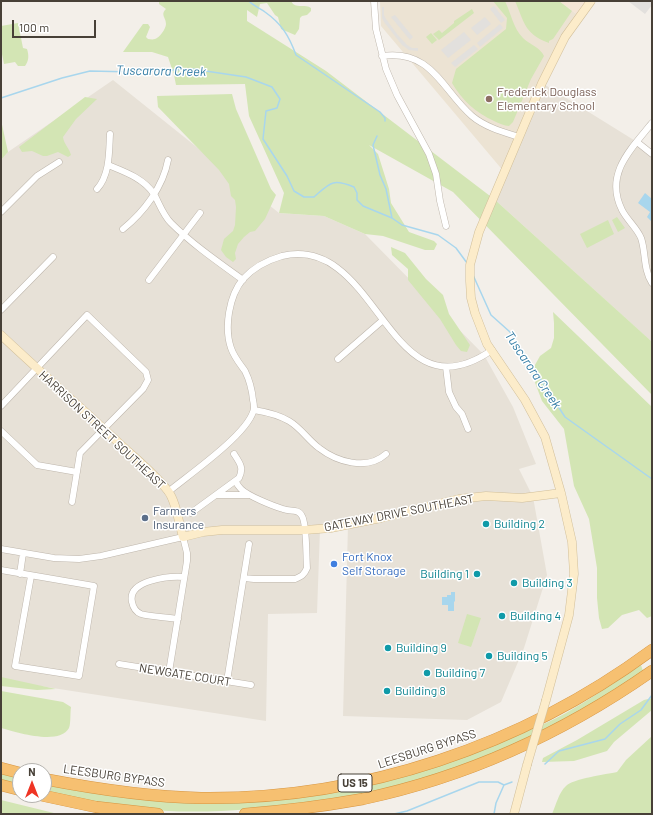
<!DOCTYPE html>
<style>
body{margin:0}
#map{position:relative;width:653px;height:815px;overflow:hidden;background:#f3efe9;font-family:Barlow,sans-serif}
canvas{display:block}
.frame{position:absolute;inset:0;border:2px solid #474037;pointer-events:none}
.north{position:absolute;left:12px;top:763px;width:40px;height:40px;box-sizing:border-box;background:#fff;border:1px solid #b5b3af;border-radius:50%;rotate:0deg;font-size:11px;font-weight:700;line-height:16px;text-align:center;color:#474037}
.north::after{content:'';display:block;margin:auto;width:14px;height:18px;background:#ef3424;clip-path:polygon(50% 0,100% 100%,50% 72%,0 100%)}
.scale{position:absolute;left:12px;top:20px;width:84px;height:18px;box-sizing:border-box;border:2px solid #474037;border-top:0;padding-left:5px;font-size:12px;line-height:14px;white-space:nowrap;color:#474037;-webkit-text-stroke:3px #fff;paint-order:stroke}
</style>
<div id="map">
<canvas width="653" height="815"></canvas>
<div class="frame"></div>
<div class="north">N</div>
<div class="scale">100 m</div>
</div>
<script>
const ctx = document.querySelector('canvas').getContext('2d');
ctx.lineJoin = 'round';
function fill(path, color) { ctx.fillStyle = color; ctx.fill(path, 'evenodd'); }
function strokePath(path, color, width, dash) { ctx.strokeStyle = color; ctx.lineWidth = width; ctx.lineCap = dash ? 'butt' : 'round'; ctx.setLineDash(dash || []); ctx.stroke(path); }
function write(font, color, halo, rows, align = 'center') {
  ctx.font = font + ' Barlow,sans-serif'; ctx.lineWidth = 3; ctx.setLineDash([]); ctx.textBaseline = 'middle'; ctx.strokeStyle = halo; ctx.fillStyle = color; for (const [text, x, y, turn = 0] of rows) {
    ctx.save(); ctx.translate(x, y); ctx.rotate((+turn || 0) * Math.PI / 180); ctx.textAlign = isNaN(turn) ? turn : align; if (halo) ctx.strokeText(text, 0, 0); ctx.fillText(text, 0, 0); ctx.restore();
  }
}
fill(new Path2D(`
 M113,80L279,213L324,216L365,234L484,355L513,407L536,464L519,469L533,497L547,575L524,648L501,702L467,720L343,716L348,525L320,529L317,613L268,614L266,721L1,680V160L8,152Z
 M542,83L637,142L652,154V342L494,199Z`), '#e7e1d7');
fill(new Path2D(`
 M559,1H591L579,16Z`), '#f4e5d5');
fill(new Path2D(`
 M380,1H559L579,16L571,27L505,173L381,26Z`), '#ece3d3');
fill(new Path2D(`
 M159,1H291L293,4C299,8 305,4 311,8V11L307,15L302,16L300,18L299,29L295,35L281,29L278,17L275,15L267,3L260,4L257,17L247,10V21L326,71L494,199L650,340L652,342V395L453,192L369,145L378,154L389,189L391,203L409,232L434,241L437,244L434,250H425L383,236L365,234L324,216L279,213L284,193L249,116L245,84L176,85L174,75L168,57L152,52H123L143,24H148L150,27L146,37L148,39C150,39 152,40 155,39C159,38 166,29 166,24C166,17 160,15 166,9L159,4Z
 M493,1H505C511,13 513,28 523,38C529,44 541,48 544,56L531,79L513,122L509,126C504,126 499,123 494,121C476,113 462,100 452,83L456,69L506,29L507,18Z
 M515,1H559L572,11L553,39L549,41V43C524,34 524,21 515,1Z
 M472,9L474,13L439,40L433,34L439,30L442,33L454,23V21Z
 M18,23L23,48L27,49C29,55 29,61 25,66H18L15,62L4,64L1,49V26Z
 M431,33L437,40L432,44L426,37Z
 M232,94L236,109L271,189L276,195L265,219L255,231L250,232L244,237L238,244L235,253L236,259L233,262L226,257L221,250L224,239L233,231L235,225L236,207L235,200L231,196L229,184L219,170L158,107L157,96Z
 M85,97L97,99L76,119L63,137C64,145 69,147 71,155L68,157L58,152L47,156H43L32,151L22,152L19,147Z
 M1,120L8,152L1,160Z
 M617,217L625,228L618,232L612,220Z
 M608,220L614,234L587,248L580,234Z
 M391,247L405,253L426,279L443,295L449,314L470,345L467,352L461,351L456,345L440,319L408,280V269L392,255Z
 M553,312L652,407V616L647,618L639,610L622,615L608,628L602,629L599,618L597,598V568L589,519L574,486L564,429L542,401L531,372L540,356L551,348L554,338V323Z
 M467,614L481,618L471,647L458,643Z
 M641,665L643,671C612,692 581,713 548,729C498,753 445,773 392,788C362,796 332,799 301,803C247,811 189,815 134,808C104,804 74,798 44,792V783L74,789L281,798L510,738C529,730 548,723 566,713C592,698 616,681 641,665Z
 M1,677L56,689L37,690L1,686Z
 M1,691L63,702L71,707C70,713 71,723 69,728C59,746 16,732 1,728Z
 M652,698V710L614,742L607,751L574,761L542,762L543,758L577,740L644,700Z
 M652,736V814H552C556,805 559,792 566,786C572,779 607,774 617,772L626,760Z
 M1,772L20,777V786L1,782Z
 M1,800L58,814H1Z`), '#d3e5b4');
fill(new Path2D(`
 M628,1H652V5L645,14Z
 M494,6L505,20L501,23L490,9Z
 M382,7H384V15L386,19L397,34L407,45L412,48H418V51L409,50L402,45L384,22L382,18Z
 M395,15L413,37L410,40L391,17Z
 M485,17L491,24L477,35L471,28Z
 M500,24L503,28L480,47L477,43Z
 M464,32L471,40L448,58L441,50Z
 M474,45L478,49L455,67L451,63Z`), '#e2e0dd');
fill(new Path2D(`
 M645,193L652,199L651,221L647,217L650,212L638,203Z
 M451,592H455V601L454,602V611H448V605H442V597H447V595H451Z`), '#a8d6ed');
strokePath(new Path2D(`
 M249,1C253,6 260,8 265,12C282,24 289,36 296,55L380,112L385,118V121
 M1,98L62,78L90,71L134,72L192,69L246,77L272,87L280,99L277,108L266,111L263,139L287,176L294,191L304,197H314C330,183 332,178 354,187L357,193V200L363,206L392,218L402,225L438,235L456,248L467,263
 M377,136L373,145L380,175L386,189L392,218
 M473,275L491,315L510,332L565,417L652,479
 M652,614V629
 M545,764L559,751L605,739L620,724L641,710L652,695
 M394,814L407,811L479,782H498L504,785L512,782
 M494,814L496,803L504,785`), '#a8d6ed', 1.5);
const street = new Path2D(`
 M374,1L376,29L386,69L397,95L429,154L436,174L440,201L446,226
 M382,56C432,49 442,90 472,116C485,127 503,132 519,137
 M652,123C631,149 604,174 622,210C627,220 637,228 641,238C646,252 643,269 652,283
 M637,142L652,154
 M108,165C125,172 143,178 154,194C159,203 163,215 171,223C192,244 218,262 243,280
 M97,189C110,175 109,151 110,134
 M1,212L37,176L59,162
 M123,229C144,212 163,187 168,160
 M149,280L200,213
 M1,310L53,257
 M338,359L383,320
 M446,367L449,392L456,407L462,414L468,429
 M1,406L87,315L146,372L148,380L143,389L80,453L72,502
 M254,410C266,412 279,415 289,421C301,428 308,440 319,448C337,462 367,471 386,454
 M1,431L37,465L77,472
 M236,482C237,484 239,487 241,489C248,496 273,506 283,509C290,512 298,508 302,516C307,524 306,557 307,568C304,575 302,576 295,579H254L244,578
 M168,492C190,474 245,436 253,412C255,408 254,404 253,400C252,390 250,381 245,371C240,364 234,357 231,348C224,327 229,296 243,279C253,268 268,260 282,256C380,233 387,423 492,350
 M218,495H248
 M191,513L239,478C244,468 240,463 234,454
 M1,549L54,558L79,559L101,556L183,537L187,553V561L169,672
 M1,570L94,586L79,676L15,666L31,576
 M20,574L23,553
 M178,619C167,617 151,617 141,614C136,612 133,607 132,602C127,580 169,576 184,577
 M119,664L251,685
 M227,681L249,544`);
const secondary = new Path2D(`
 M1,335C40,372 81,407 120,444C136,459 154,473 168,491C176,501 179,524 183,537L203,532L222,530H305L331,528L381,518L459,499L486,496L522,498L561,493
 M546,700L569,615L574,574L572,542L561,493L545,437L525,400L487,344L475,313L471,298L470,281V265L479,232L542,83L565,37L591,1
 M514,814L527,765`);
const highway = new Path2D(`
 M1,768L20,773
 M44,779C96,789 148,797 201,798C362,800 522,746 652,650
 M1,785L20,790
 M40,795L96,807L158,814
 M245,814C285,811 324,806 363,799C467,777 565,732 652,671`);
strokePath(street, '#beb6ac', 7);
strokePath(secondary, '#d1bf9a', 9);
strokePath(highway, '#d59441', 12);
strokePath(street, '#fff', 6);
strokePath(secondary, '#fcecca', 8);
strokePath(highway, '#f6c071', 11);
const secondaryBridge = new Path2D(`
 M527,765L546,700`);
strokePath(secondaryBridge, '#d1bf9a', 9, []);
strokePath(secondaryBridge, '#fcecca', 8);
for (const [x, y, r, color] of [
 [489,99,4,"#8d6e63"],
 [145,518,4,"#5c6f8a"],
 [486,524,4,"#0f9aa8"],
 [334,564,4,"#3f7fe0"],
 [477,574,4,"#0f9aa8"],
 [514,583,4,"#0f9aa8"],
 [502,616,4,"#0f9aa8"],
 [388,648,4,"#0f9aa8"],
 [489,656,4,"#0f9aa8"],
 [427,673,4,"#0f9aa8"],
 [387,691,4,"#0f9aa8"]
]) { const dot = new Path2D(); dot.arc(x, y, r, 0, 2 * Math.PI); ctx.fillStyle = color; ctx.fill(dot); strokePath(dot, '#fff', 1.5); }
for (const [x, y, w] of [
 [355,783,34]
]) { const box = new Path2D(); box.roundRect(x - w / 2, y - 9, w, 18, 3); ctx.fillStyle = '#fff'; ctx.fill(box); strokePath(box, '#474037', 1); }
write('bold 11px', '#474037', null, [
 ["US 15",355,783]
]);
write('12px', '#785e54', '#fff', [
 ["Frederick Douglass",497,92],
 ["Elementary School",497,106]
], 'left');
write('12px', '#474037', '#fff', [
 ["HARRISON STREET SOUTHEAST",102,430,43],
 ["GATEWAY DRIVE SOUTHEAST",399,513,-11],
 ["NEWGATE COURT",185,675,9],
 ["LEESBURG BYPASS",427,749,-18],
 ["LEESBURG BYPASS",114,776,8]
]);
write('12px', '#4e5e75', '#fff', [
 ["Farmers",153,511],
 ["Insurance",153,525]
], 'left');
write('12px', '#0d838f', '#fff', [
 ["Building 2",494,524],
 ["Building 1",469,574,"right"],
 ["Building 3",522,583],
 ["Building 4",510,616],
 ["Building 9",396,648],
 ["Building 5",497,656],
 ["Building 7",435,673],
 ["Building 8",395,691]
], 'left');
write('12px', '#366cbe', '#fff', [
 ["Fort Knox",342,557],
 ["Self Storage",342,571]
], 'left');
write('italic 13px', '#347da5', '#fff', [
 ["Tuscarora Creek",161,71,1],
 ["Tuscarora Creek",533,370,56]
]);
</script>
